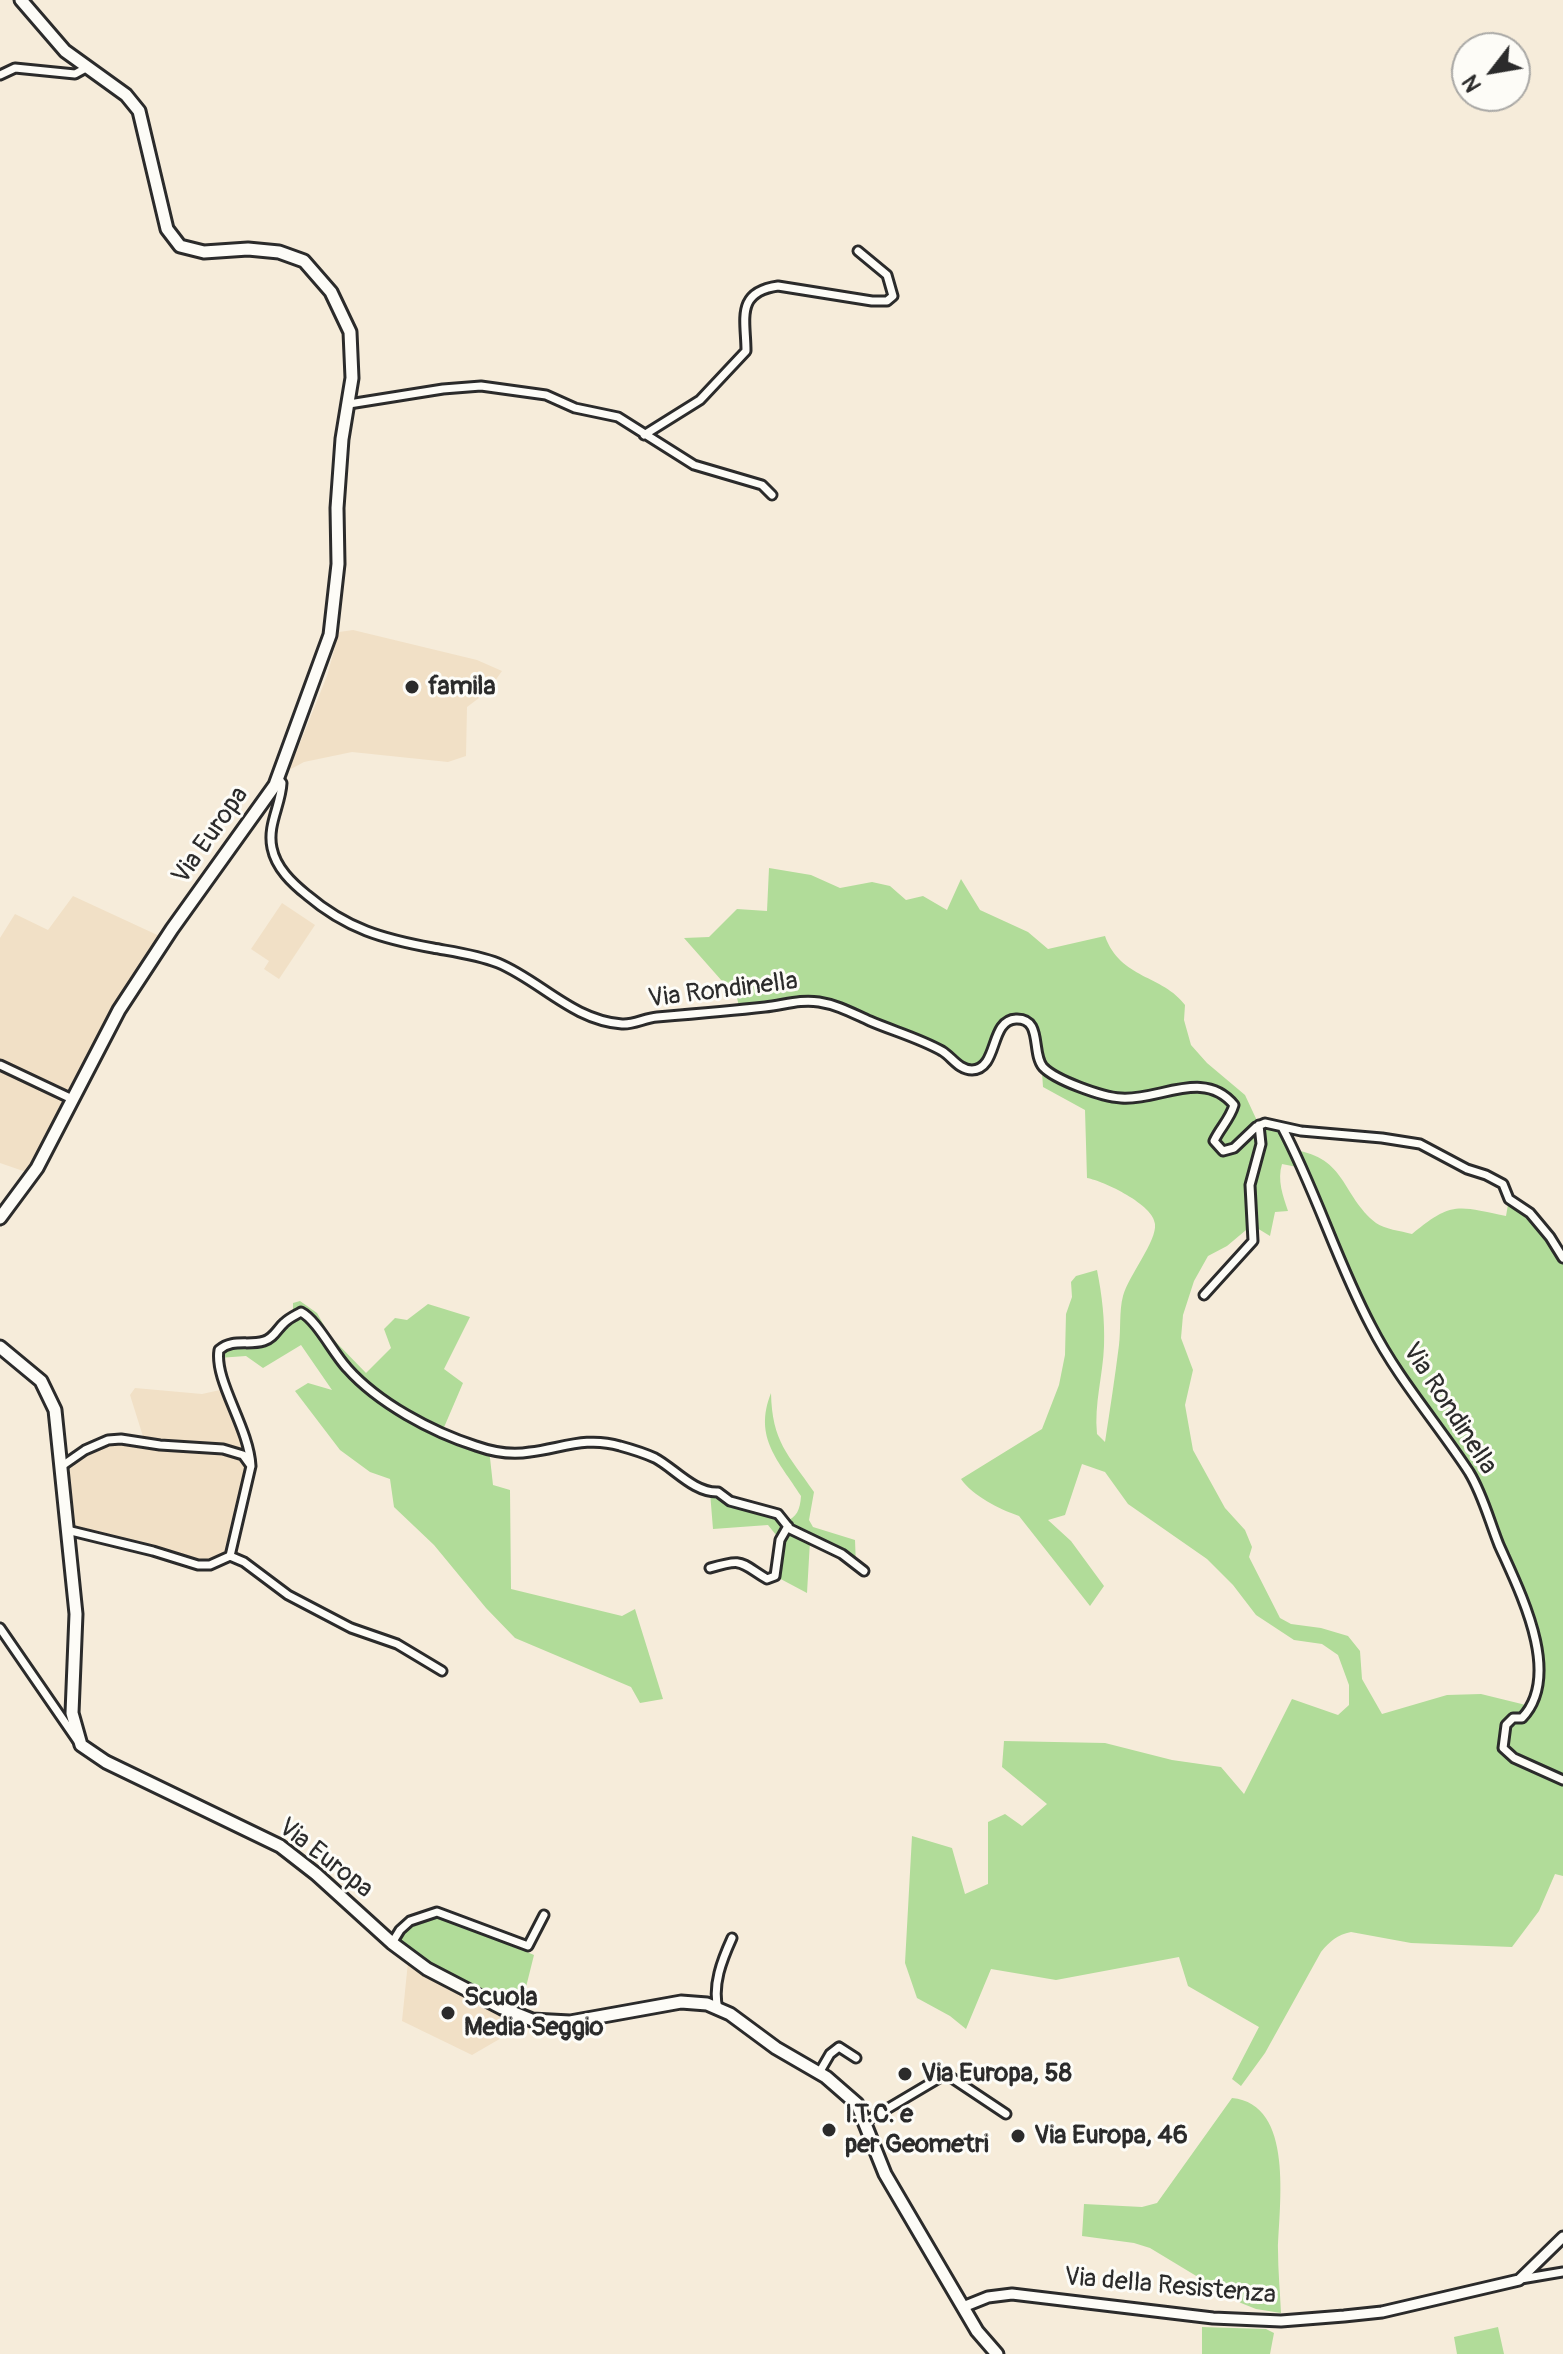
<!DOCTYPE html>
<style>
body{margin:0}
#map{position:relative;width:1563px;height:2354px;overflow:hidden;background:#f6ecda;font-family:Pangolin,sans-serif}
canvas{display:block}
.north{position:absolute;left:1451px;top:32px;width:80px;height:80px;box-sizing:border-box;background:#fdfcf7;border:2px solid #a9a8a5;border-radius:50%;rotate:239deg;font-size:22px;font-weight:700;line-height:32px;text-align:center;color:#2b2b2b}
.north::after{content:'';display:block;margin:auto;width:28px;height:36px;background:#2b2b2b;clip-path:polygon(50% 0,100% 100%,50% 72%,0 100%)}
</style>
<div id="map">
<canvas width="1563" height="2354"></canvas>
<div class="north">N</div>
</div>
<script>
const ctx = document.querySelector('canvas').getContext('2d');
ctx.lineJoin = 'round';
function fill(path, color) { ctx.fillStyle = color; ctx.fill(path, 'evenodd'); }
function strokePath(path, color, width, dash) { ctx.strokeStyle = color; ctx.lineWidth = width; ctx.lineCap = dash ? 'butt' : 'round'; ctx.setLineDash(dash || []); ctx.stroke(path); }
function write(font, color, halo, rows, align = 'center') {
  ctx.font = font + ' Pangolin,sans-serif'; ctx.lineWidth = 6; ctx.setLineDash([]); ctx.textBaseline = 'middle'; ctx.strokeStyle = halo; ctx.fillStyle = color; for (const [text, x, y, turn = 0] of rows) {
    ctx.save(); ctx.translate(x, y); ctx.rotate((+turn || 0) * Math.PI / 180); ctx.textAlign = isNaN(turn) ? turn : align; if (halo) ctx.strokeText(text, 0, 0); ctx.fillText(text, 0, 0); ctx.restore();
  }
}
fill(new Path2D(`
 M353,630L477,660L502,671L487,692L467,707L466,756L448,762L352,752L304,762L289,770L327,676L339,632Z
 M73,896L166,939L119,1010L32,1174L0,1163V938L15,914L48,930Z
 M282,903L315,925L279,979L264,969L269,961L251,949Z
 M135,1388L202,1394L220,1390L235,1420L243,1445L245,1467L243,1484L225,1551L210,1561H199L154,1547L72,1527L66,1468L108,1444L146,1446L130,1395Z
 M408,1962L447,1989L522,2026L472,2055L402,2021Z`), '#f1e0c6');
fill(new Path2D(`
 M769,868L811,875L840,888L872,882L890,886L906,900L923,896L947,910L961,879L980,910L1028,932L1048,949L1105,936C1120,979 1163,975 1185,1005L1184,1020L1191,1045L1207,1063L1245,1095L1259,1125L1282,1127L1294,1150C1347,1158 1341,1195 1376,1223C1384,1229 1401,1231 1412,1234C1452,1201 1457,1206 1506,1216L1509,1199L1530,1213L1563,1258V1876L1555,1874L1539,1911L1512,1947L1411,1943L1351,1932C1337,1935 1330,1941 1321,1952L1265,2053L1241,2086L1232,2079L1259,2027L1188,1986L1179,1957L1056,1980L991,1969L966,2029L950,2016L917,1998L905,1963L912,1836L952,1848L965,1894L988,1884V1822L1005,1814L1022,1826L1047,1804L1002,1767L1004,1741L1105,1743L1172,1760L1221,1767L1244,1794L1292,1699L1338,1715L1349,1705V1685L1338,1655L1322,1644L1294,1640L1256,1615L1233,1585L1207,1559L1128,1504L1105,1472L1082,1464L1065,1515L1048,1520L1071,1541L1104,1586L1090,1606L1019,1516C999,1509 973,1496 961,1479L1042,1429L1059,1385L1065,1355L1066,1314L1072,1297L1071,1282L1076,1276L1097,1270C1102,1295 1105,1320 1104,1346C1103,1375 1094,1404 1097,1434L1105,1442C1110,1409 1115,1377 1119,1345C1121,1329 1119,1311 1123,1296C1129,1275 1157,1241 1155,1224C1154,1205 1104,1181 1087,1178L1085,1110L1043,1087C1042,1062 1036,1043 1025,1021L1008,1022L984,1063L967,1070L946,1054L822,1002L740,1010L737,998L684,938L709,937L737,909L767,911ZM1282,1164L1302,1168L1371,1326L1483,1498L1540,1650C1543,1671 1543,1687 1534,1707L1481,1694L1447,1695L1382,1714L1362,1679L1360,1651L1348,1636L1321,1628L1291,1624L1280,1618L1249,1557L1252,1547L1245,1530L1225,1508L1193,1450L1185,1405L1193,1370L1181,1338L1183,1315L1194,1281L1208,1256L1227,1246L1252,1225L1270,1236L1275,1212L1288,1211C1283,1196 1277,1180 1282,1164Z
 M300,1301L317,1313L330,1336L366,1373L391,1348L384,1329L395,1318L407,1320L428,1304L470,1317L444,1369L463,1383L442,1432L489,1449L493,1485L510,1490L511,1589L622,1616L635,1609L663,1699L640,1703L631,1687L515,1638L486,1608L434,1545L394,1507L390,1479L370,1472L340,1450L295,1391L308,1383L332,1390L301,1345L263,1368L246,1356L218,1358L225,1345L265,1341L293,1316V1303Z
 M771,1393C772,1442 788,1454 814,1492L809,1520L813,1527L855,1540L856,1566L842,1554L810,1541L807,1593L775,1576L780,1540L768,1525L713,1529L710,1492C730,1501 773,1508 785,1522C797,1517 800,1510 801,1496C779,1461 753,1438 771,1393Z
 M437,1912L520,1943V1949L534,1955L519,2015L392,1943L400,1930Z
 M1232,2098C1295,2104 1279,2205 1278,2250C1278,2270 1280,2292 1281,2313L1256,2309L1241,2303L1150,2248L1134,2243L1082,2236L1084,2204L1142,2207L1157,2203Z
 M1202,2327L1266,2329L1274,2333L1270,2354H1202Z
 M1498,2327L1504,2354H1457L1454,2337Z`), '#b1dc99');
const minor = new Path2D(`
 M0,75L15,68L75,74L86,68
 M349,404L443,389L481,386L546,395L575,408L618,417L694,465L762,485L772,495
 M644,435L700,400L746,351C746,320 735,292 778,286L872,301H887L893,296L887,275L858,251
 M278,778L282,783C281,805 267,825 272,848C276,868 292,883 307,895C347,929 383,939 433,948C455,952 478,955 498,963C541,981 572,1020 622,1024C633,1025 645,1018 657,1017C693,1014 729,1011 765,1007C784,1005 800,999 819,1002C838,1005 852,1013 870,1021C893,1031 919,1038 942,1051C952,1057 959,1070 972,1070C999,1069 989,1020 1016,1019C1043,1018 1031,1053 1043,1067C1055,1080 1102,1097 1121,1098C1159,1101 1204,1068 1234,1105C1230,1119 1220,1128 1214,1141L1223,1151L1234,1148L1256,1127L1265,1123L1301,1131L1382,1138L1420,1144L1467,1169L1486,1175L1503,1184L1509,1199L1530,1213L1550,1237L1563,1258
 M0,1065L72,1099
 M1282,1127C1316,1191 1337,1262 1371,1326C1398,1379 1437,1423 1469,1472C1483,1495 1489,1520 1499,1545C1520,1592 1563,1675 1522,1718H1513L1506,1725L1503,1748L1514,1758L1563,1780
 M1204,1295L1253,1241L1250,1185L1261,1144L1259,1125
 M62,1466L85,1450L108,1440L121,1439L160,1445L223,1449L243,1455L251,1466L230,1556L210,1565H198L153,1551L67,1530
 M251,1466C249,1427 214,1381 219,1350C233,1338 248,1346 264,1341C274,1338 277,1329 284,1323C289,1318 296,1315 301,1312C317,1320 333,1353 347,1368C378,1403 432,1432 476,1446C493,1452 513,1455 530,1452C562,1448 587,1436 620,1446C631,1449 644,1453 655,1458C674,1468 694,1493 718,1492L730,1501L778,1514L790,1529L842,1554L864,1571
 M230,1556L244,1562L288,1595L351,1628L397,1644L442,1671
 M710,1568C744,1558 739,1562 767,1579L775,1576L780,1540L788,1526
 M0,1628L77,1740
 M392,1943L400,1930L410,1921L437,1912L528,1946L544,1915
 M718,2009C712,1985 722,1960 732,1938
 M819,2073L830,2054L839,2047L856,2058
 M865,2122L946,2074L1006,2114
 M1521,2279L1563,2272`);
const tertiary = new Path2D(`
 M963,2307L988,2297L1012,2294L1213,2318L1281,2321L1344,2316L1382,2312L1519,2280L1563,2237`);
const secondary = new Path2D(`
 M0,1218L37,1168L119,1010L172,929L275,785L330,635L338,564L337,508L342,439L352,378L350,332L331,292L304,261L279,252L248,249L204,252L180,246L167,229L139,111L126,95L65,51L21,0
 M0,1347L41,1381L55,1410L76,1614L72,1713L81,1745L106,1762L280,1846L316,1874L392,1943L427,1969L502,2008L532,2020L570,2022L681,2002L707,2004L730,2014L776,2048L826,2077L857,2104L885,2174L977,2331L997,2354`);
strokePath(minor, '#2b2b2b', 13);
strokePath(tertiary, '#2b2b2b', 15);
strokePath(secondary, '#2b2b2b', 17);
strokePath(minor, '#fdfcf7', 7);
strokePath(tertiary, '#fdfcf7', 9);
strokePath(secondary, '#fdfcf7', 11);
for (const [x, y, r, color] of [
 [412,687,8,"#2b2b2b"],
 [448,2013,8,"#2b2b2b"],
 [905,2074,8,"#2b2b2b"],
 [829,2130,8,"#2b2b2b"],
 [1018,2136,8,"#2b2b2b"]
]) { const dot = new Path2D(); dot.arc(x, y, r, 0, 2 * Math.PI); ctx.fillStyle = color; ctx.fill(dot); strokePath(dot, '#fdfcf7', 3); }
write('bold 26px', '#2b2b2b', '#fdfcf7', [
 ["famila",428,687],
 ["Scuola",464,1998],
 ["Media Seggio",464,2028],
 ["Via Europa, 58",921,2074],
 ["I.T.C. e",845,2115],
 ["per Geometri",845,2145],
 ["Via Europa, 46",1034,2136]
], 'left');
write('26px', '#2b2b2b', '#fdfcf7', [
 ["Via Europa",211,836,-55],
 ["Via Rondinella",723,991,-7],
 ["Via Rondinella",1449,1409,57],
 ["Via Europa",325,1859,38],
 ["Via della Resistenza",1170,2287,5]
]);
</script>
